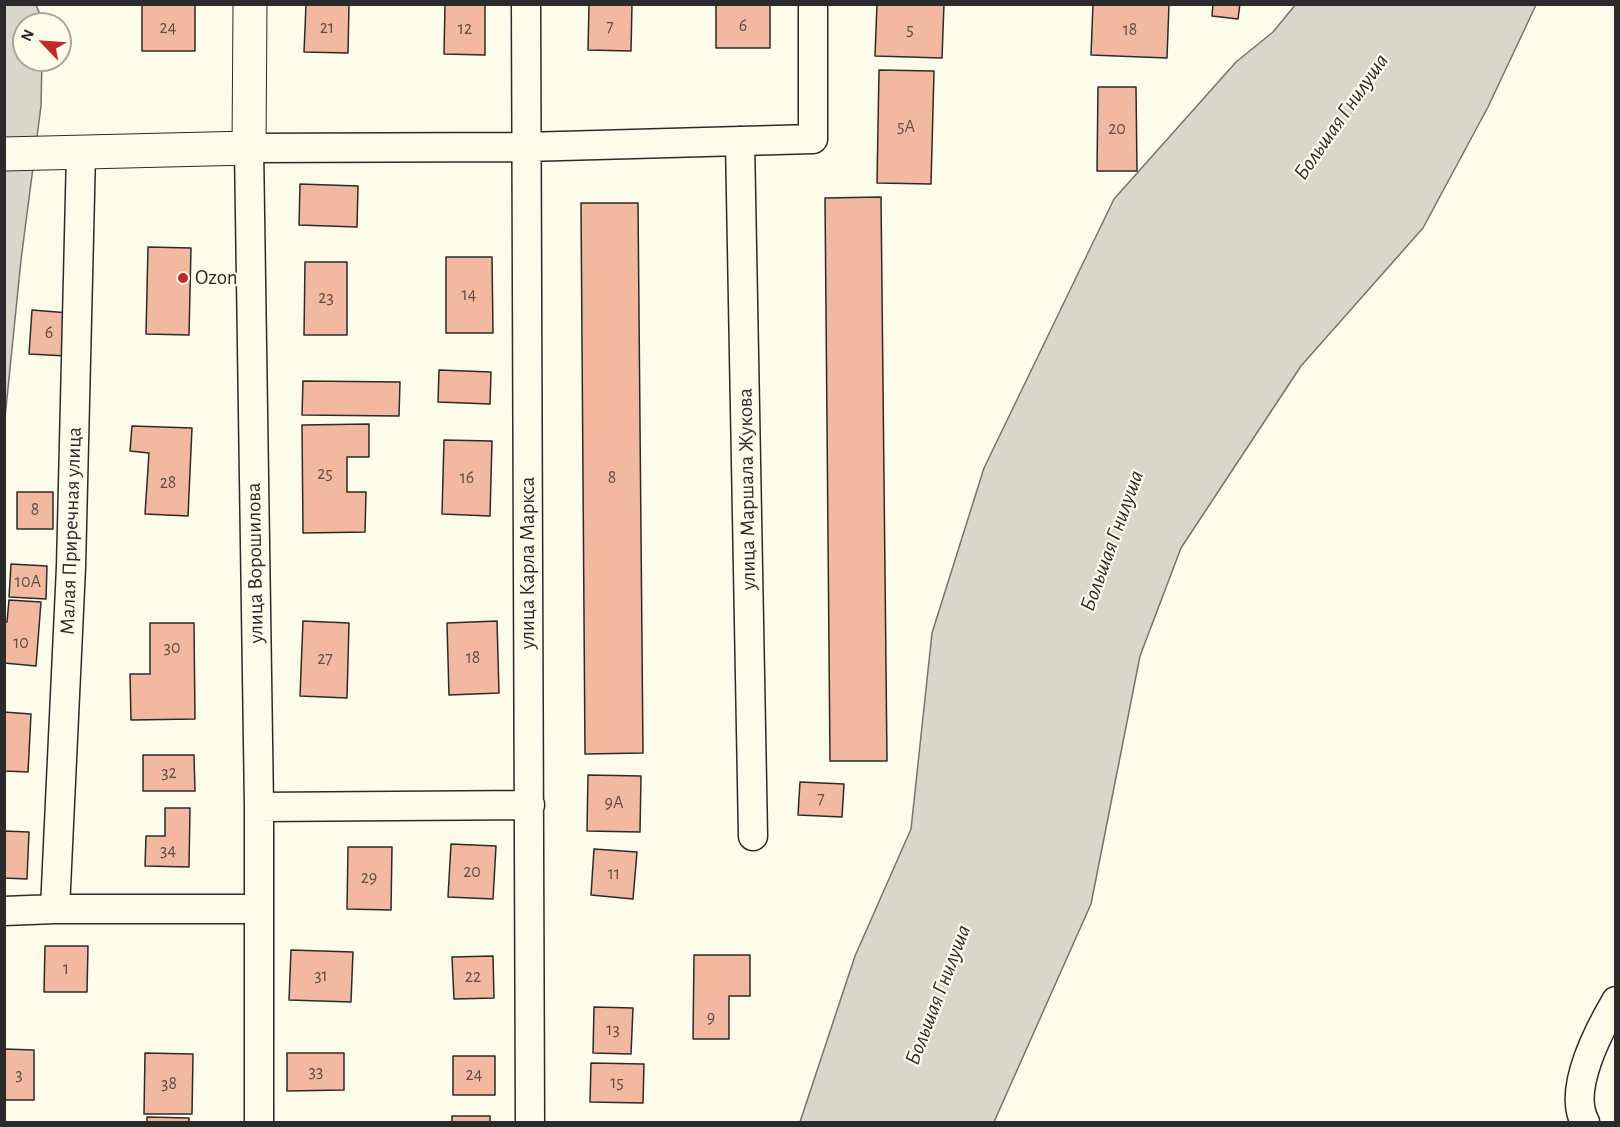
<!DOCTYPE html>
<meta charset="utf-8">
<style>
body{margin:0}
#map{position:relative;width:1620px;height:1127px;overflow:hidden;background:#fdfbea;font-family:"Alegreya Sans",sans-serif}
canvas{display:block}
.frame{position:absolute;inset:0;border:6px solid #2b2b2b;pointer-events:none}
.north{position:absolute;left:12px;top:12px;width:60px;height:60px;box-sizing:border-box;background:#fdfbea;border:2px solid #a9a89e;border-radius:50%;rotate:295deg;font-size:16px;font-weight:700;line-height:24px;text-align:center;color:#2b2b2b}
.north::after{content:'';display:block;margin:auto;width:21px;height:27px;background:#c62828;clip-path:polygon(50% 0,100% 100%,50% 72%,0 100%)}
</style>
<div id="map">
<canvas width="1620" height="1127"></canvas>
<div class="frame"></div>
<div class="north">N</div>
</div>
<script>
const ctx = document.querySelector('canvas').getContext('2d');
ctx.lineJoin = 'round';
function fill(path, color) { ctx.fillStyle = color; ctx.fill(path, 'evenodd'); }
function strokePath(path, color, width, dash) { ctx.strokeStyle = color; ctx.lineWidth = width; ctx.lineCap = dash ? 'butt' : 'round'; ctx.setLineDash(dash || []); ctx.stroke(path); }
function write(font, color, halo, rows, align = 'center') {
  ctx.font = font + ' "Alegreya Sans",sans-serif'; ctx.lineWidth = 4.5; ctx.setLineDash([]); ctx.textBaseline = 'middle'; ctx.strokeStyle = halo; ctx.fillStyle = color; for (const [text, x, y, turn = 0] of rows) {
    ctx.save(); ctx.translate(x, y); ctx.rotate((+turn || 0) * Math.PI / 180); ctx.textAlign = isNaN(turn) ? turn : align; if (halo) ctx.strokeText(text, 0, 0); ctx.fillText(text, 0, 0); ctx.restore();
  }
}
const water = new Path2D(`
 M1296,4L1536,5L1488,107L1423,228L1301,366L1181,548L1140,656L1091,904L994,1122H800L855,956L911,829L932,633L984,468L1114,199L1236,62L1273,32Z
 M5,5H36L43,21V24H24V60H42L41,106L21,260L5,418Z`);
fill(water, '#d8d7c9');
strokePath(water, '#74746e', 1.5);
const building = new Path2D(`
 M142,4H195V51H142Z
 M306,4H349L348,53L304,52Z
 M445,4H485V55L444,54Z
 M589,4H632L631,51L588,50Z
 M716,4H770V48H716Z
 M877,4H944L942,58L875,56Z
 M1093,4H1169L1167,58L1091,55Z
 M1213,4H1240L1238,19L1212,16Z
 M879,70L934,71L931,184L877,183Z
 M1098,87H1136L1137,171H1097Z
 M300,184L358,186L357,227L299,225Z
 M881,197L887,761H830L825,198Z
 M581,203H638L643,753L585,754Z
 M148,247L191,248L189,335L146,334Z
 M446,257H492L493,333H446Z
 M305,262H347V335H304Z
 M32,310L69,313L66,356L29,354Z
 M439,370L491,372L490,404L438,402Z
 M303,381L400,382L399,416L302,415Z
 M369,424V457H347V492H366L365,532L303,533L302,425Z
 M132,426L192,428L188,516L145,514L149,453L130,451Z
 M444,440L492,441L490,516L442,514Z
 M17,492H53V529H17Z
 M11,564L47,566L46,599L9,597Z
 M9,600L41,602L36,666L4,663V622H7Z
 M303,621L349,623L347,698L300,696Z
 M497,621L499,693L449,695L447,623Z
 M150,623H194L195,719L131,720L130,674H150Z
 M4,712L31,714L28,772L4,771Z
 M143,755H194L195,791H143Z
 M588,775L641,776L640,832L587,831Z
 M800,782L844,784L842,817L798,815Z
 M165,808H190L189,867L145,866L146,836H165Z
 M4,831L29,832L27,879L4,878Z
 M451,844L496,846L493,899L448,897Z
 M348,847H392L391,910L347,909Z
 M594,849L637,852L633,899L591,895Z
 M45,946H88L87,992H44Z
 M291,950L353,952L351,1002L289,1000Z
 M694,955H750V996H729V1039H693Z
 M493,956L494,998L454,999L452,957Z
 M594,1007L633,1008L631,1054L593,1053Z
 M4,1049L34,1050V1100H4Z
 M145,1053L193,1054L192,1114H144Z
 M287,1053H344V1090L287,1091Z
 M453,1056H495V1095H453Z
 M591,1063L644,1064L643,1103L590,1102Z
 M452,1116H490V1122H452Z
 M147,1117L189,1118V1122H147Z`);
fill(building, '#f2b8a0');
strokePath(building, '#2b2b2b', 1.5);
const street = new Path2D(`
 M526,4L530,1122
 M740,141L753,836
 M259,807L530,805
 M55,909L71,567L81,153
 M4,911L55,909H258
 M259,1122V807L249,148L525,147L813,139V4
 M1585,1122C1567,1090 1599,1030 1616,1001`);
const secondary = new Path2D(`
 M4,154L249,148L250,4`);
strokePath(street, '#2b2b2b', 31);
strokePath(secondary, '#2b2b2b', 35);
strokePath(street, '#fdfbea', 28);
strokePath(secondary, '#fdfbea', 33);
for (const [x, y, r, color] of [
 [183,278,6,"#c62828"]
]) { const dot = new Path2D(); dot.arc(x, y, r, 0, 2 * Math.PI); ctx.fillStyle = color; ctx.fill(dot); strokePath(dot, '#fdfbea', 2); }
write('18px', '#5d4e48', null, [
 ["6",743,26],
 ["7",610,27],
 ["24",168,28],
 ["21",327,28],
 ["12",465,29],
 ["5",910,30],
 ["18",1130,30],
 ["5А",906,127],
 ["20",1117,129],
 ["14",469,295],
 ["23",326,298],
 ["6",49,333],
 ["25",325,474],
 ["16",467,478],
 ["8",612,478],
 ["28",168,483],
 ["8",35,510],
 ["10А",28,582],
 ["10",21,643],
 ["30",172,648],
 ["18",473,658],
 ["27",325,659],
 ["32",169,773],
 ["7",821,799],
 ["9А",614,803],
 ["34",168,851],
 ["20",472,872],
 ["11",614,874],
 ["29",369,878],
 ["1",66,969],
 ["31",321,976],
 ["22",473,977],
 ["9",711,1018],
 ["13",613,1030],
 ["33",316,1072],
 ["3",19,1075],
 ["24",474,1075],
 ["15",617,1083],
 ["38",169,1084]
]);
write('21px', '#2b2b2b', '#fdfbea', [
 ["Ozon",195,278]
], 'left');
write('21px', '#2b2b2b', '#fdfbea', [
 ["улица Маршала Жукова",747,489,-91],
 ["Малая Приречная улица",71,531,-88],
 ["улица Ворошилова",255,563,-91],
 ["улица Карла Маркса",528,563,-90]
]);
write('italic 22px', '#2b2b2b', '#fdfbea', [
 ["Большая Гнилуша",1341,117,-55],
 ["Большая Гнилуша",1112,541,-70],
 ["Большая Гнилуша",938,995,-69]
]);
</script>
